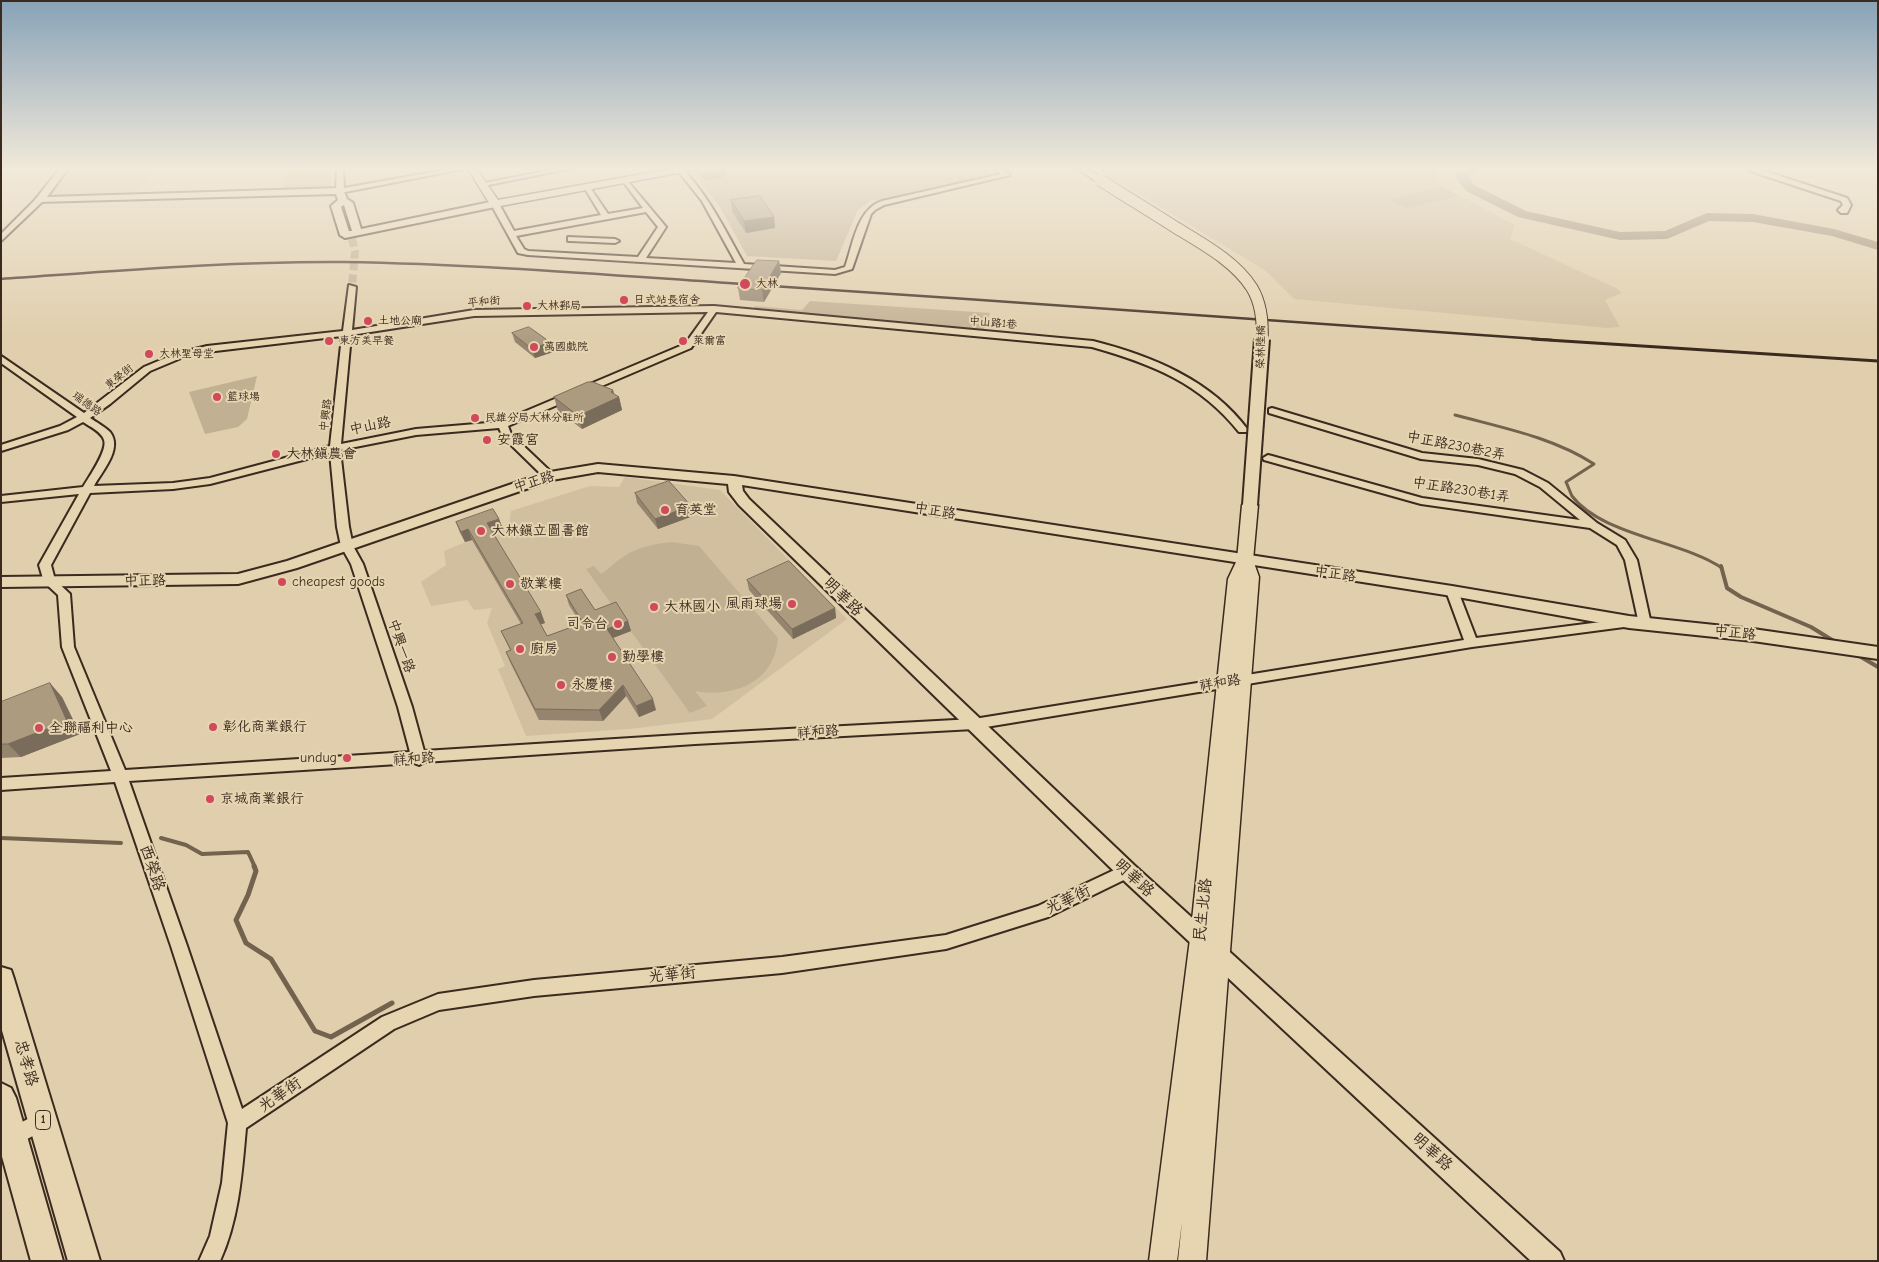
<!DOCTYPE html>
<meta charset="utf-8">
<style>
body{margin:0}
#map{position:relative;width:1879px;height:1262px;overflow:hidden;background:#e0ceac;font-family:"Comic Neue",sans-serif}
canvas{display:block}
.frame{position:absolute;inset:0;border:2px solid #3b2a1e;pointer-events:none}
</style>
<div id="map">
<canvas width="1879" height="1262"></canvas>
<div class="frame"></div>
</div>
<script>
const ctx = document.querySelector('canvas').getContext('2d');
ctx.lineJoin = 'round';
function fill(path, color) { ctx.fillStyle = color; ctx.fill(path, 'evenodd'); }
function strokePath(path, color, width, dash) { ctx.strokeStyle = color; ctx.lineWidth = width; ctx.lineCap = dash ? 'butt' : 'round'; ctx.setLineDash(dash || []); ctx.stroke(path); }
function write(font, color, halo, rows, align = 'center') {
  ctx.font = font + ' "Comic Neue","LXGW WenKai TC",sans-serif'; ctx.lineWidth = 4; ctx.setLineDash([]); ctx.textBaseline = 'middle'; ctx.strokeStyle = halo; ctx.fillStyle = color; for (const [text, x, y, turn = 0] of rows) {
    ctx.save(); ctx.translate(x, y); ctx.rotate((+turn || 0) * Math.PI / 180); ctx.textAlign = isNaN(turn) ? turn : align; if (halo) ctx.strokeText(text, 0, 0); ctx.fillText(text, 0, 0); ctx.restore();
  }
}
fill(new Path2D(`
 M71,167H154L140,190L116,197L55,196L52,193Z
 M1094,167H1430L1436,169L1437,179L1445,188L1515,225L1510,239L1616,288L1622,293L1605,300L1620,327L1607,328L1294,299L1266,271Z
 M625,477L720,490L847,619L712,719L629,729L526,736L498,669L505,666L487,623L492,608L474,610L467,600L431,606L421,582L446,565L444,551L509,524L511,511L590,486L619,487Z`), '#d1bf9f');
fill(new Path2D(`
 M720,167H988L994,171L988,175L870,201L858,210L836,261L747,256L720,207L693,172Z
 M332,169L331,188L283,191L285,175Z
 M1441,187L1459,196L1407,208L1389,200Z
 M810,301L990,313L983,331L753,311L755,306L802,310Z
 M257,376L247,419L238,427L205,434L189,392Z
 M671,542L699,546L778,638C775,682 734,698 695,691L707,706L690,713L586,569L594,566L601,574C609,569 615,562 623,557C637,547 655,544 671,542Z`), '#c2b092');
strokePath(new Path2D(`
 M1455,415C1503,428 1552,437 1594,464L1566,482C1568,486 1570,492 1572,496C1601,535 1683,541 1722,568`), '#73624e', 3);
strokePath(new Path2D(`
 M1721,566L1727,588L1741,597L1811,627L1837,643
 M1856,654L1878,667
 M1,838L121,843
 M161,838L186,845L202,854L248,852L255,867`), '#73624e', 4);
strokePath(new Path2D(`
 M254,866L256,871L248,895L236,920L246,943L271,959L315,1031L331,1037L392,1003`), '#73624e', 5);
fill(new Path2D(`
 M1469,167H1483L1468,176L1474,185L1526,211L1620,232L1665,231L1707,213L1753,214L1834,229L1878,242V250L1832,236L1753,222L1709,221L1667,239L1620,240L1518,217L1466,191L1456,179V174Z`), '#98876e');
strokePath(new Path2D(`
 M343,204L355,251L352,287`), '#bfad90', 8, [8, 4]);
const minor = new Path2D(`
 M337,167H343L344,188L461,167H473L340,193L336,191Z
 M566,167H578L483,186L480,184Z
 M675,167H681C708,195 725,230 744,264L835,270L845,267C853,245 857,209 882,201L1001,174L993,167H1000L1010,175L884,205L875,210L871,214L852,269L835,274L528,255L518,253L491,204L498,202L514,231L601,215L584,187L587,185L589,186L608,214L643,208L622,180L625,178L666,227L646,258L736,263L702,201ZM646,212L658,227L638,257L528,251L524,249L516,236Z
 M1745,167H1752L1847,198L1851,205L1847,213H1841L1838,210L1843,205L1841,201L1753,172Z
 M37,198L44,200L1,241V234Z
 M568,237L615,239L619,241L615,243L571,241H568Z
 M349,285L356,287L352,330L474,310L714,306L1093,341C1152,356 1211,380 1248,430L1247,432H1239C1200,383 1152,364 1092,347L716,312L691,348L508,426L511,434L553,474L554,476L553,478H545L503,437L499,428L416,435L340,450L349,527L353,546L363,564L412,707L424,751L695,734L974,719L1464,640L1446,591L1452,587L1458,591L1476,638L1624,619L1630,623L1624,627L1472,647L974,729L695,744L424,762L419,765L414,763L129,781L187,946L242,1109L382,1017L438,994L534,980L782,957L946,935L1038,906L1127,864L1132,866L1135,871L1132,876L1048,917L946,949L782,973L534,996L439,1010L394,1029L246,1128C242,1173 239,1219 220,1261H199L210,1236L222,1183L228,1123L171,946L115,782L1,790V778L111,771L62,647L58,595L44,582L39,565L79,494L1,502V496L83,487C89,477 108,450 104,440C102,432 89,426 83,422L68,430L1,451V445L60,426L77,417L1,363V356L84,413L144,367L175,354L207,346L343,331ZM708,312L685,344L500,422L416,429L341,444L351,335L474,316ZM342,336L330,446L210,478L173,483L94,486C102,471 123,449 110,432C105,427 96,422 90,418L110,404L150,371L181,358L207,352ZM330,453L337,527L341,546L351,564L398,707L410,752L125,770L74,647L70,594L55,580L51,565L90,493L173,489L210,484Z
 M1272,408L1422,453L1478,459L1523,470L1548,483L1597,523L1625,540L1637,560L1651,624L1645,628L1639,624L1625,560L1617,545L1590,528L1421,504L1264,460L1263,458L1268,455L1272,456L1422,498L1580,520L1540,487L1515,474L1478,465L1421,459L1269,413V409Z
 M43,1111L50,1113L52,1120L50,1127L10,1148L3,1146L1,1137L3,1132Z`);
const tertiary = new Path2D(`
 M61,167H69L47,197L340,188L343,189L347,199L353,203L361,229L495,201L500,204L495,207L345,238L340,235L331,206L338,200L336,194L37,202L35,200ZM344,205L352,231H349L341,207Z
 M598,464L734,476L1452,586L1629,616L1753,629L1878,647V659L1753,641L1629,628L1452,596L742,485L743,491L749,499L1134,865L1560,1252L1564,1261H1531L1120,877L739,505L729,492L728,484L598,472L552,480L297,568L238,584L1,587V577L238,574L287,561L544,473Z`);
const secondary = new Path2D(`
 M467,167H475L498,200L681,167H699L694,170L495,207L491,206Z
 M1075,167H1085L1105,180L1103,182H1097Z
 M1250,500L1255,502L1258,505L1253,560L1259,577L1206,1261H1178L1182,1222L1177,1261H1149L1190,939L1228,579L1237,560L1242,505L1245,502Z`);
const primary = new Path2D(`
 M1,967L11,970L14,979L100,1261H68L1,1027Z
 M1,1083L11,1088L16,1098L63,1261H31L1,1153Z`);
strokePath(minor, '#3b2a1e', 4);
strokePath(tertiary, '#3b2a1e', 4);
strokePath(secondary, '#3b2a1e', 3);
strokePath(primary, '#3b2a1e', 4);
fill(minor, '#e7d5b2');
fill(tertiary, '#e7d5b2');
fill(secondary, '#e7d5b2');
fill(primary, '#e7d5b2');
strokePath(new Path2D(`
 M1,279C115,271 230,261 344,262C477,264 609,275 742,284C1012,301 1281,323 1552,340`), '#3b2a1e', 2.5);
strokePath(new Path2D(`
 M1532,339L1878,361`), '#3b2a1e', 3);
const secondaryBridgeFar1 = new Path2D(`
 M1100,180C1125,196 1150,211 1175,227C1201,243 1235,261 1252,288C1261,303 1263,323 1262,340`);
const secondaryBridge = new Path2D(`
 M1250,505L1262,339`);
strokePath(secondaryBridgeFar1, '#3b2a1e', 13, []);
strokePath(secondaryBridge, '#3b2a1e', 18, []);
strokePath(secondaryBridgeFar1, '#e7d5b2', 11);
strokePath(secondaryBridge, '#e7d5b2', 14);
fill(new Path2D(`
 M695,167H725L727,176L705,180L696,172Z
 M731,200L774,217L775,228L746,233L732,211Z
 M779,261L781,273L764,302L740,300L738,288Z
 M512,333L550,342L553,352L535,358L515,342Z
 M613,390L614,394L619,397L622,410L582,429L558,411L554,397Z
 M635,493L693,516L658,529L637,503Z
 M499,519L503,529L493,533L545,623L541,624L547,636L581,624L569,605L566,595L595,610L628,621L631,631L613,638L656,710L639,717L626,696L603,721L539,720L510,662L506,652L510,650L501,631L521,624L472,540L465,542L460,533L456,522Z
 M747,580L835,608L836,618L793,639L749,590Z
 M62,697L80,734L21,757L1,758V702Z`), '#95856e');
fill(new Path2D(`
 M726,168L727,176L705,180L704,172Z
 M774,217L775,228L746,233L744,221Z
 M779,261L781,273L764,302L762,290Z
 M550,342L553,352L535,358L532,349Z
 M613,390L615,399L619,397L622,410L582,429L578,416Z
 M691,506L693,516L658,529L655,519Z
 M499,519L503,529L491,533L487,523Z
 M468,529L472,540L465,542L461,532Z
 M835,608L836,618L793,639L792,629Z
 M541,612L545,623L539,625L535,614Z
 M628,621L631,631L610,639L607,629Z
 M50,683L62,697L80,734L21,757L8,744Z
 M623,685L626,696L603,721L599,710Z
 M653,699L656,710L639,717L636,706Z`), '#796c5a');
const building = new Path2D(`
 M698,167H725L726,168L704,172Z
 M760,196L774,217L744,221L731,200Z
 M757,260L779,261L762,290L738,288Z
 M529,327L550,342L532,349L512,333Z
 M588,382H593L613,390L611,392L619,397L578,416L554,397Z
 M669,481L691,506L655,519L635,493Z
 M493,509L499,519L487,523L541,612L535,614L547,636L583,623L566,595L581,589L595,610L616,602L628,621L607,629L653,699L636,706L623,685L599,710L535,709L506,652L511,650L501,631L523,623L468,529L461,532L456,522Z
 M789,561L835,608L792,629L747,580Z
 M50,683L67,721L8,744H1V702Z`);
fill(building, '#ad9b80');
strokePath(building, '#796c5a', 1);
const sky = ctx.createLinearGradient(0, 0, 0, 343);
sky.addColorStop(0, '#88a2b7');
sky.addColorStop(0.49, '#f1e9da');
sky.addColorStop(1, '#f1e9da00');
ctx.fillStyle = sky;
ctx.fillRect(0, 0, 1879, 343);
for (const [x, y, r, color] of [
 [745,284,6,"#d1495b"],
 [624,300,5,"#d1495b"],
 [527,306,5,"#d1495b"],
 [368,321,5,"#d1495b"],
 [329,341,5,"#d1495b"],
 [683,341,5,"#d1495b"],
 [534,347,5,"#d1495b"],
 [149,354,5,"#d1495b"],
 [217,397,5,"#d1495b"],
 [475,418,5,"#d1495b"],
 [487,440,5,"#d1495b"],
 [276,454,5,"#d1495b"],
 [665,510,5,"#d1495b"],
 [481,531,5,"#d1495b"],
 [282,582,5,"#d1495b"],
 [510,584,5,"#d1495b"],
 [792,604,5,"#d1495b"],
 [654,607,5,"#d1495b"],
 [618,624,5,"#d1495b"],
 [520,649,5,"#d1495b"],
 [612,657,5,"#d1495b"],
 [561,685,5,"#d1495b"],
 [213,727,5,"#d1495b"],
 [39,728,5,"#d1495b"],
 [347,758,5,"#d1495b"],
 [210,799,5,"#d1495b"]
]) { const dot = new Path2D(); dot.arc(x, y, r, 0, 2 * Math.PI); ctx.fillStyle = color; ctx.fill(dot); strokePath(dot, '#e7d5b2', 2); }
write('11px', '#3b2a1e', '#e7d5b2', [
 ["大林",756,284],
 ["日式站長宿舍",634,300],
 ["大林郵局",537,306],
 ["土地公廟",378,321],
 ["東方美早餐",339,341],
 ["萊爾富",693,341],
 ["萬國戲院",544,347],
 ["大林聖母堂",159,354],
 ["籃球場",227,397],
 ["民雄分局大林分駐所",485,418]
], 'left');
write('11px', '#3b2a1e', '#e7d5b2', [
 ["平和街",484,302,-5],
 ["中山路1巷",993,323,5],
 ["榮林陸橋",1261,347,-89],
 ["東榮街",119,377,-39],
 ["瑞德路",87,404,36],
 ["中興路",326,415,-83]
]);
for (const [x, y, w] of [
 [43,1120,15]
]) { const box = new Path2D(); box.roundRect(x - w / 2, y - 9.5, w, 19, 4); ctx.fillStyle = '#e7d5b2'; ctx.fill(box); strokePath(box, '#3b2a1e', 1); }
write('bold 12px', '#3b2a1e', null, [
 ["1",43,1120]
]);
write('14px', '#3b2a1e', '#e7d5b2', [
 ["中山路",370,426,-11],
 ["中正路230巷2弄",1456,446,11],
 ["中正路",534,482,-17],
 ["中正路230巷1弄",1461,490,9],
 ["中正路",935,511,9],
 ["中正路",1335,574,8],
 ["中正路",145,581,-1],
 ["中正路",1735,633,6],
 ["中興一路",401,646,71],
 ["祥和路",1220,683,-9],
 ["祥和路",818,732,-4],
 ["祥和路",414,759,-4]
]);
write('14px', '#3b2a1e', '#e7d5b2', [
 ["安霞宮",497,440],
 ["大林鎮農會",286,454],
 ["育英堂",675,510],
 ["大林鎮立圖書館",491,531],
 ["cheapest goods",292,582],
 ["敬業樓",520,584],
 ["風雨球場",782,604,"right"],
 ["大林國小",664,607],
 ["司令台",608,624,"right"],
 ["廚房",530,649],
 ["勤學樓",622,657],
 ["永慶樓",571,685],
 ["彰化商業銀行",223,727],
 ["全聯福利中心",49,728],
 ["undug",337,758,"right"],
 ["京城商業銀行",220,799]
], 'left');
write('16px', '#3b2a1e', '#e7d5b2', [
 ["明華路",843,597,44],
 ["西榮路",152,868,71],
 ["明華路",1134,878,43],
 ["光華街",1068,900,-25],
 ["民生北路",1203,910,-84],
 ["光華街",672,975,-6],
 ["忠孝路",26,1063,74],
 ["光華街",280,1095,-34],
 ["明華路",1432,1152,42]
]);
</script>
